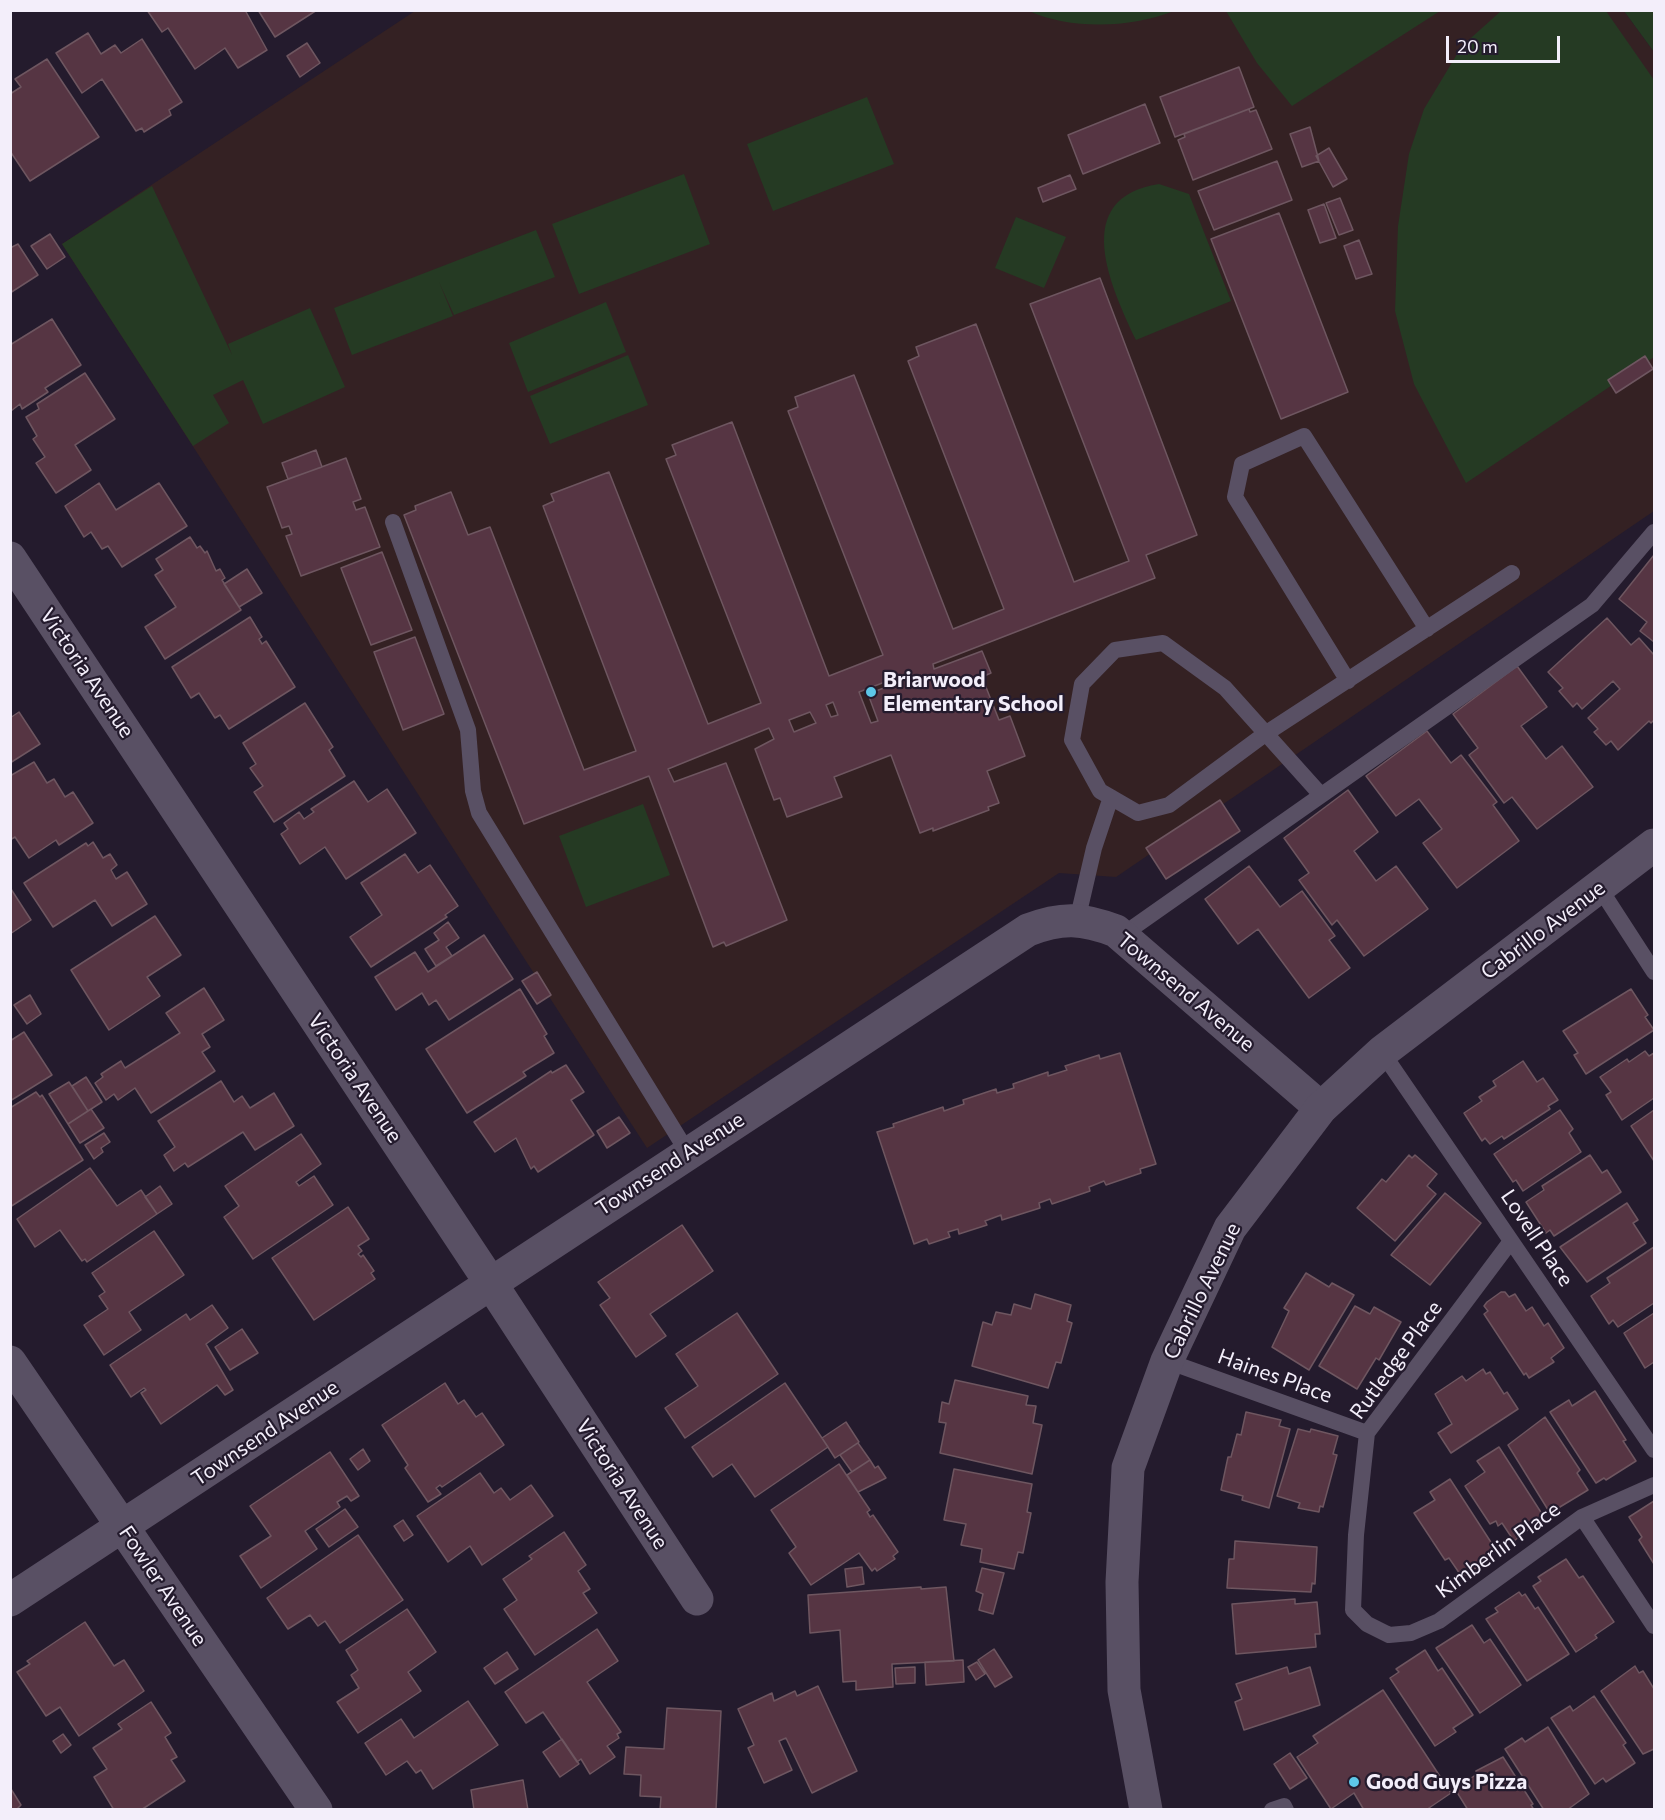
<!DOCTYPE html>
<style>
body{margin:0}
#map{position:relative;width:1665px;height:1820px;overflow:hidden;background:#241b2d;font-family:Commissioner,sans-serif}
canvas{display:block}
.frame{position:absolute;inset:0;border:12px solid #f3eefa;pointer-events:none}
.scale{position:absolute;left:1446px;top:36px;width:114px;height:27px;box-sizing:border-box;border:3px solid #f3eefa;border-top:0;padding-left:8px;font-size:18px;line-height:21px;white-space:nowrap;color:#f3eefa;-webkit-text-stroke:4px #241b2d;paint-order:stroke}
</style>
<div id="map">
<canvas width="1665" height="1820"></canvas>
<div class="frame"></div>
<div class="scale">20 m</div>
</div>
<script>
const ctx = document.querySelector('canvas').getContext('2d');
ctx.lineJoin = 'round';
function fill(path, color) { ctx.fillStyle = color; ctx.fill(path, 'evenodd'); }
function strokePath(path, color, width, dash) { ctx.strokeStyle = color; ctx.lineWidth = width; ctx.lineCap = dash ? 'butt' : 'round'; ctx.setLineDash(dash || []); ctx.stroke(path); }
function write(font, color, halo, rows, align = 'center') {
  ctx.font = font + ' Commissioner,sans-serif'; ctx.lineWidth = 4.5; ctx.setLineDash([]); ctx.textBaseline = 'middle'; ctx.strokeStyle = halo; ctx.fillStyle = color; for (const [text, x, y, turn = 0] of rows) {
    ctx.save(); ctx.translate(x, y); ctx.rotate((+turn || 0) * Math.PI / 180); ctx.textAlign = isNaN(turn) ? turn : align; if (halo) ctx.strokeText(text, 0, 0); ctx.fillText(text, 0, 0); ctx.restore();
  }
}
fill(new Path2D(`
 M415,11H1624L1654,52V511L1116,877L1059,873L647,1148L62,244Z`), '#342123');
fill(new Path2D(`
 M1029,11H1174C1132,28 1070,30 1029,11Z
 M1226,11H1440L1292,106L1257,63Z
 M1501,11H1606L1654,80V357L1466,483L1414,384L1395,311L1398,226L1409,154L1424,109L1462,46Z
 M1624,11H1654V52Z
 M867,97L894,164L773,211L747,144Z
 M684,174L710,244L579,294L552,224Z
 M1159,184L1189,194L1231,301L1136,340C1111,287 1069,198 1159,184Z
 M152,186L232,355L228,344L310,308L345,387L263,424L243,380L213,395L229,423L193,446L62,244Z
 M1016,217L1066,237L1044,288L995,268Z
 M536,230L555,277L454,315L439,282L453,316L352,355L334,308Z
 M606,302L626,352L528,392L509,343Z
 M628,355L648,405L550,444L530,396Z
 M643,804L670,875L586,907L559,836Z`), '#253a23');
const building = new Path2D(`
 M147,10H245L267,50L238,68L225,48L195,69L168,28L162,32Z
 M258,10H317L275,37Z
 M88,33L101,54L115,45L121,53L142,39L182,102L169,110L171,115L144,132L142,128L136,131L102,79L82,93L56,53Z
 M307,43L320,63L300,77L287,56Z
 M47,59L99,137L30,181L10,151V94L21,87L15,79Z
 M1239,67L1254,107L1175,137L1160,97Z
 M1145,104L1160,143L1083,174L1068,135Z
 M1249,109L1250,112L1256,110L1272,149L1193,180L1178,140L1185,137L1184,134Z
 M1310,127L1319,161L1302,167L1290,134Z
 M1329,148L1347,179L1333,187L1316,156Z
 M1277,161L1292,200L1214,230L1198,191Z
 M1070,175L1076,189L1043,202L1038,188Z
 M1340,198L1353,230L1339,235L1326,203Z
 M1324,204L1336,238L1320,243L1308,210Z
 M1279,213L1348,392L1281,419L1211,239Z
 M50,234L65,257L47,269L31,246Z
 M1359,240L1372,274L1356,279L1344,246Z
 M18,244L38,275L10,293V248Z
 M1100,278L1197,535L1146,555L1155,578L933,664L934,669L982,651L991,673L982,677L999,720L1010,716L1025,756L987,771L999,803L988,807L989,810L933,831V828L920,833L891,755L834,777L842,797L787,817L780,798L774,800L755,749L774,739L769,728L668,769L674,782L726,763L787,920L726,946L724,942L713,947L649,776L524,824L404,515L416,510L415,506L451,492L468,535L490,527L584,770L636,751L543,506L554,501L551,494L609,472L708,724L761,703L666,459L676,455L672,445L732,422L829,676L883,655L788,411L798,407L795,397L854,375L953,629L1004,609L908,361L919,356L916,347L976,324L1074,582L1129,561L1030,304ZM903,675L905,680L868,694L878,721L871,723L859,692ZM833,702L838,715L831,717L826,705ZM810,712L816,723L794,732L789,720Z
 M52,319L81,365L45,388L48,392L22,409L20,404L11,411L10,345Z
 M1645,356L1653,369L1616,393L1608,380Z
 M85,373L115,419L75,445L91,470L56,493L36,463L45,457L33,439L37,436L26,417L39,409L37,404Z
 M316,450L322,467L288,479L282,463Z
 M346,458L361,499L353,502L356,510L365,507L380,547L301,576L286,536L292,534L289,526L282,528L267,487Z
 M99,483L116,510L159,483L187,526L122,567L108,546L102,549L91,532L84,537L65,506Z
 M190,537L197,548L200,546L205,553L207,551L216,571L220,569L225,578L222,580L241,610L165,659L145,627L176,607L155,575L163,570L156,559Z
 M382,552L412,630L371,645L341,568Z
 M1654,555V642L1640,631L1647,622L1619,599Z
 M247,569L262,593L239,607L224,584Z
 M250,617L262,637L259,639L262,644L266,641L295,687L229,729L220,715L215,718L199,693L191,698L172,667Z
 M1607,618L1631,645L1639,638L1654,655V720L1651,723L1649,721L1618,750L1611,741L1606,745L1594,732L1598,729L1588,718L1620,689L1613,681L1582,709L1577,703L1573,707L1559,691L1563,688L1548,672Z
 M415,637L444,714L403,730L374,652Z
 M1517,666L1547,707L1521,726L1546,759L1562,746L1593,787L1537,829L1512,797L1504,803L1469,755L1478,748L1453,714Z
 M305,703L333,747L329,750L345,776L274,822L254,792L263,786L250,768L256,764L243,743Z
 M19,712L40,744L10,763V718Z
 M1427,731L1451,763L1461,755L1497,802L1493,805L1519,841L1457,888L1423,843L1442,829L1419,799L1396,816L1366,776Z
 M34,762L47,783L54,779L65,797L73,792L93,823L59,845L56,840L29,858L15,837L10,840V776Z
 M354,781L368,802L387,789L416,833L346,879L325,847L300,864L281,834L288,829L284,823L299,812L304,819L314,812L311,809Z
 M1348,790L1378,832L1354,851L1376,881L1396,866L1428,909L1364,956L1337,920L1332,925L1299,880L1309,873L1284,838Z
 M1220,800L1240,831L1166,879L1146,848Z
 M93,842L103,858L110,854L117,865L111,870L116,879L127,872L147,904L112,926L95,900L53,927L24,883L86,843L88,846Z
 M405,854L418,873L430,865L458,906L445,915L447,917L371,967L350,937L382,915L361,883Z
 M1249,866L1280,907L1302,891L1335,936L1329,940L1350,968L1309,998L1258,929L1238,944L1205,899Z
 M11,889L31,920L10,934V889Z
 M155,916L181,955L147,977L160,996L109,1030L71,970Z
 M448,922L459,938L446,947L452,956L436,966L425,949L439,940L434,933Z
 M484,935L513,979L449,1020L436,1000L429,1005L422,993L396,1010L375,977L415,952L428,972Z
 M537,972L551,995L537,1004L522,981Z
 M204,988L224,1020L202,1034L210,1047L202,1052L215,1071L151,1113L135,1088L118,1100L114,1094L106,1100L95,1083L103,1077L101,1074L121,1061L125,1068L180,1033L166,1013Z
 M520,989L547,1034L544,1036L554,1053L523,1072L526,1076L467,1113L426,1049Z
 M1631,989L1648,1015L1645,1017L1654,1030L1586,1074L1574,1055L1578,1053L1563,1031Z
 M30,995L41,1014L27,1024L14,1005Z
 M24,1032L52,1075L10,1101V1041Z
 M1645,1051L1649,1056L1654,1053V1098L1622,1120L1606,1095L1611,1092L1600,1077L1627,1059L1629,1062Z
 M1120,1053L1156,1164L1140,1169L1141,1173L1106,1185L1104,1181L1089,1187L1090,1191L1052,1204L1050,1199L1039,1203L1040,1208L1002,1220L1001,1215L985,1221L987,1225L959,1234L958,1229L948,1232L950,1237L929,1244L927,1239L914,1244L877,1132L894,1127L893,1124L943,1107L944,1111L964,1104L963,1100L996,1089L997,1093L1014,1088L1013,1084L1048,1072V1076L1067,1070L1065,1066L1099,1055L1100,1059Z
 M1523,1061L1537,1082L1543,1078L1558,1100L1548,1106L1550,1109L1504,1139L1502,1136L1490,1144L1485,1138L1482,1141L1464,1113L1482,1101L1479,1097L1496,1086L1493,1081Z
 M566,1065L584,1092L571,1100L594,1135L538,1172L534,1166L531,1169L516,1138L495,1152L474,1122L551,1071L552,1073Z
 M86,1077L102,1102L88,1111L72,1086Z
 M221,1081L234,1102L242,1096L250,1108L274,1093L294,1126L255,1150L243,1132L188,1167L185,1163L174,1171L164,1155L175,1147L158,1121Z
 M69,1082L88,1111L68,1124L49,1094Z
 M36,1092L40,1097L42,1095L83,1160L10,1207V1108Z
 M91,1109L104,1128L80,1143L68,1124Z
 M1560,1110L1573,1129L1569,1133L1581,1152L1523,1191L1516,1180L1513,1182L1494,1154Z
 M1654,1110V1161L1631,1126Z
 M619,1117L630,1133L607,1148L597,1131Z
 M104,1133L110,1142L101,1148L103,1152L94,1159L85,1145Z
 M301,1134L321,1164L296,1182L299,1186L314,1176L333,1205L253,1259L224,1217L239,1206L225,1186Z
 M1409,1155L1412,1158L1415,1155L1437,1174L1427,1186L1436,1194L1395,1241L1357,1208L1382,1179L1386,1182Z
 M1590,1155L1602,1173L1607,1170L1621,1192L1554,1236L1550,1230L1546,1233L1526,1202L1544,1190L1542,1186Z
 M90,1168L117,1206L141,1190L157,1214L87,1262L85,1259L82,1261L60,1230L35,1247L17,1219Z
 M160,1186L172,1204L157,1214L145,1197Z
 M1445,1193L1481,1223L1430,1285L1391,1255Z
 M1627,1203L1638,1220L1633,1223L1646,1243L1587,1282L1560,1247Z
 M348,1207L369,1239L358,1246L362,1251L358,1254L361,1257L363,1255L374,1271L371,1273L375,1279L314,1320L272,1258Z
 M682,1225L713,1271L650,1314L666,1336L636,1357L600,1305L610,1298L598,1282Z
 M154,1231L184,1275L129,1312L141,1330L104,1355L84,1325L108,1309L99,1296L105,1292L92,1273Z
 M1654,1247V1303L1618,1327L1613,1320L1609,1324L1591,1296L1610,1283L1607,1278Z
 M1306,1273L1329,1287L1332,1283L1354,1295L1309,1370L1272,1347L1289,1311L1284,1308Z
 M1501,1292H1505L1509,1297L1515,1294L1526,1311L1532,1307L1544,1326L1548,1323L1564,1348L1551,1358L1554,1362L1529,1378L1526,1373L1524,1375L1484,1314L1488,1311L1484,1306L1487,1302Z
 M1035,1294L1071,1305L1067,1321L1072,1323L1061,1363L1056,1362L1048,1388L972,1366L983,1322L992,1325L996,1312L1011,1315L1014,1304L1031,1309Z
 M212,1305L228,1328L206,1344L233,1390L225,1395L217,1385L161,1424L141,1393L146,1390L144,1388L131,1397L110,1365L186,1314L190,1320Z
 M1355,1306L1370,1314L1374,1307L1401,1322L1379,1360L1376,1358L1357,1389L1319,1366Z
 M737,1313L778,1374L685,1438L665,1408L698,1386L676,1354Z
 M1654,1313V1362L1645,1368L1624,1333Z
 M242,1329L258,1353L230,1370L215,1347Z
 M1483,1369L1486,1374L1490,1372L1504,1394L1507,1392L1518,1409L1451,1453L1438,1433L1452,1424L1435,1394L1462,1376L1466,1381Z
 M955,1380L1028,1396L1026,1405L1036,1406L1033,1423L1042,1425L1032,1474L940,1453L946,1423L939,1422L942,1402L949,1404Z
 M445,1383L458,1404L464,1400L476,1417L482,1413L504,1445L442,1487L440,1485L436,1488L441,1494L428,1502L405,1468L408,1465L382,1425Z
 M785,1383L828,1447L755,1497L732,1464L713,1477L692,1447Z
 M1595,1391L1626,1440L1623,1441L1636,1461L1606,1480L1604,1478L1596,1483L1550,1412L1569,1400L1572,1406Z
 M1246,1412L1281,1420L1279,1426L1290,1429L1269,1508L1242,1500L1243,1496L1221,1490L1228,1457H1231L1237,1434L1241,1435Z
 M1545,1417L1580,1470L1577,1473L1588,1490L1550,1513L1508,1445Z
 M846,1422L859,1442L835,1458L822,1438Z
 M1298,1429L1310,1432L1311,1429L1338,1436L1333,1454L1337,1455L1323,1507L1320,1506L1319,1512L1298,1508L1300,1503L1277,1496Z
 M858,1443L870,1460L852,1472L840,1455Z
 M1499,1447L1544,1517L1514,1541L1502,1523L1498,1526L1496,1521L1490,1524L1465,1486L1485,1472L1477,1461Z
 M363,1449L370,1461L358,1470L350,1459Z
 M330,1452L359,1496L351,1501L347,1496L337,1502L340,1507L305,1531L317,1549L261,1588L240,1556L271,1536L250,1506Z
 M870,1460L875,1468L878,1466L886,1478L858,1492L847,1475Z
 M839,1464L870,1510L867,1512L870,1517L873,1515L898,1552L893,1556L895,1559L877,1571L875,1568L872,1571L859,1553L811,1585L789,1553L796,1547L771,1510Z
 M954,1469L1032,1484L1027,1512L1031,1513L1023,1553L1018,1552L1014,1569L980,1562L982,1549L961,1545L966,1524L944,1520Z
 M480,1473L494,1493L501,1488L510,1500L531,1485L553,1516L482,1565L470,1546L448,1562L417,1516Z
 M1450,1479L1496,1550L1489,1554L1491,1558L1462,1577L1449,1558L1445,1560L1414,1513L1435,1500L1430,1492Z
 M1654,1501V1564L1639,1540L1642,1537L1629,1517Z
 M345,1509L358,1527L329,1547L316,1529Z
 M403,1520L413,1535L404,1541L394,1526Z
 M564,1532L586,1565L578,1571L590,1589L583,1593L597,1613L535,1655L504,1609L517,1600L503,1579L532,1559L529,1556Z
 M358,1535L403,1600L340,1643L325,1621L318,1626L310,1615L288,1629L267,1598Z
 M1235,1541L1317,1547L1315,1584L1312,1583L1311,1592L1227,1588L1229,1559H1234Z
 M1566,1559L1579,1578L1583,1576L1614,1622L1595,1635L1597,1638L1576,1652L1533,1586L1541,1581L1538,1577Z
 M862,1567L864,1584L847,1587L845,1569Z
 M982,1568L1004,1573L993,1614L979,1610L983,1594L976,1591Z
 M921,1587V1589L946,1587L954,1661L892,1664L893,1687L856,1690V1681L843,1682L840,1630L810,1633L808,1595Z
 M1519,1592L1522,1596L1525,1594L1535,1609L1538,1607L1569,1654L1527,1681L1486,1619L1498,1612L1495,1608Z
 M1295,1599V1604L1317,1602L1320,1634H1315L1316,1647L1236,1654L1232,1604Z
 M407,1609L436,1652L408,1672L421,1691L358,1733L337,1702L359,1688L351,1675L358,1670L346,1650Z
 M85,1622L114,1666L124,1660L144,1691L79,1736L60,1707L46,1716L17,1672L30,1664L27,1661Z
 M1472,1625L1484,1643L1490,1639L1521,1685L1480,1713L1436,1648Z
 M597,1629L618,1661L587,1682L621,1732L617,1734L619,1738L607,1746L615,1757L590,1774L581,1759L577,1762L543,1712L526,1723L505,1692Z
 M994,1649L1012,1677L995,1687L978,1660Z
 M1425,1650L1438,1671L1442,1668L1473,1715L1453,1728L1456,1732L1435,1746L1390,1678L1399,1672L1396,1669Z
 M507,1652L518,1669L495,1684L484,1668Z
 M963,1660L964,1682L926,1685L925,1662Z
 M977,1662L985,1674L976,1680L968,1667Z
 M1635,1666L1639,1673L1643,1671L1654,1689V1749L1643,1754L1601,1691Z
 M915,1667V1683L896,1684L895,1668Z
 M1287,1667L1289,1674L1310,1667L1320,1705L1244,1730L1235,1702L1242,1699L1236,1684Z
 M818,1686L857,1771L812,1793L786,1738L779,1741L792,1770L764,1783L748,1748L754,1745L738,1709L772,1693L774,1701L795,1691L797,1696Z
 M1383,1690L1451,1793L1426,1810H1364L1354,1793L1331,1809L1297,1757L1318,1743L1313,1736Z
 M1594,1696L1626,1743L1623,1745L1635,1763L1606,1782L1603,1778L1595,1784L1551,1718L1570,1706L1573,1711Z
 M468,1701L498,1745L433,1789L421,1770L416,1773L407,1761L386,1775L365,1743L401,1719L414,1738Z
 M151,1702L171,1733L165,1737L177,1757L171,1760L185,1781L141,1810H114L94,1777L107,1769L93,1748L122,1729L118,1724Z
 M667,1708L721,1711L716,1810H660L661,1797L640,1796L641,1775L624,1774L626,1747L664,1749Z
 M1548,1727L1589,1794L1567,1810H1544L1505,1749L1522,1738L1525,1742Z
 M63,1734L71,1745L61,1753L53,1741Z
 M562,1739L579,1764L560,1777L543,1752Z
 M1290,1753L1307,1778L1290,1789L1274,1764Z
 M1503,1757L1533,1804L1531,1805L1534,1810H1468L1455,1789L1477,1774L1476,1771Z
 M523,1780L528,1810H474L471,1790Z
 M11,1789L21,1805L16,1810H10Z`);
fill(building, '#563543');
strokePath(building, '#6e5660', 1.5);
strokePath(new Path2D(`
 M393,522L468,730L473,791L479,813L688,1153
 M1348,681L1235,497L1242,464L1304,436L1427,629
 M1321,795L1225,688L1163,643L1115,650L1082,684L1072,740L1100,791L1138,813L1169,805L1265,734L1512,573
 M1599,887L1654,972
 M1077,921L1094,848L1111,797
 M1121,936L1592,605L1654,532
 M1382,1052L1654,1450
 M1511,1241L1367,1433L1356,1535L1353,1610L1367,1624L1389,1635L1411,1633L1439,1621L1582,1517L1654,1485
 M1167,1361L1367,1433
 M1582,1517L1654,1626
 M1272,1810L1284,1806L1286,1810`), '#595064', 16);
strokePath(new Path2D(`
 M10,558L490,1282L697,1599
 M10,1362L316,1810
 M10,1600L1028,930C1062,917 1082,918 1116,931L1321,1108`), '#595064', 33);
strokePath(new Path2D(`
 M1146,1810L1124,1690L1122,1582L1128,1468L1167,1361L1230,1228L1321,1108L1382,1052L1654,845`), '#595064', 33);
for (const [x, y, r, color] of [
 [871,692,6,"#5dc7e8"],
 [1354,1782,6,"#5dc7e8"]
]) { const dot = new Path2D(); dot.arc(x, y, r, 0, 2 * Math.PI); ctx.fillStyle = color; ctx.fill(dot); strokePath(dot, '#241b2d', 2); }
write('21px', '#f3eefa', '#241b2d', [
 ["Victoria Avenue",87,673,56],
 ["Cabrillo Avenue",1543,930,-37],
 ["Townsend Avenue",1186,992,40],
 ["Victoria Avenue",355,1078,56],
 ["Townsend Avenue",670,1164,-33],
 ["Lovell Place",1537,1238,56],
 ["Cabrillo Avenue",1202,1291,-64],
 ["Rutledge Place",1396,1360,-54],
 ["Haines Place",1275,1376,20],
 ["Townsend Avenue",265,1433,-34],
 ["Victoria Avenue",622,1484,57],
 ["Kimberlin Place",1498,1550,-36],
 ["Fowler Avenue",163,1586,56]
]);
write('bold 21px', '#f3eefa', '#241b2d', [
 ["Briarwood",883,680],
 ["Elementary School",883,704],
 ["Good Guys Pizza",1366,1782]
], 'left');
</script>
